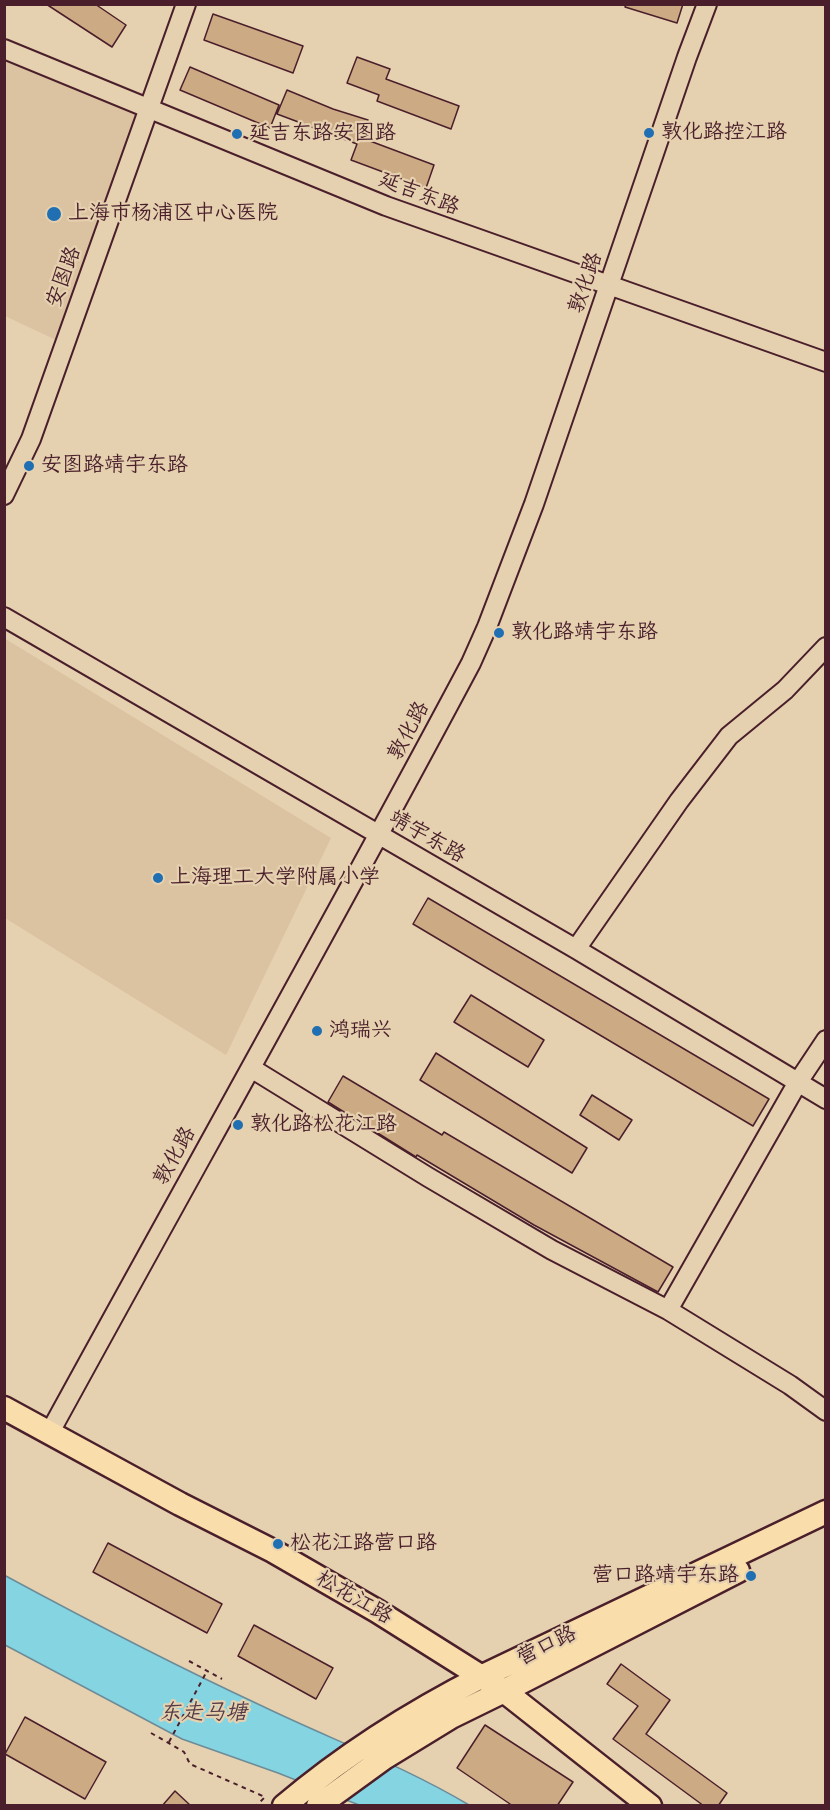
<!DOCTYPE html>
<meta charset="utf-8">
<style>
body{margin:0}
#map{position:relative;width:830px;height:1810px;overflow:hidden;background:#e5d1af;font-family:"Shantell Sans",sans-serif}
canvas{display:block}
.frame{position:absolute;inset:0;border:6px solid #4a1f2b;pointer-events:none}
</style>
<div id="map">
<canvas width="830" height="1810"></canvas>
<div class="frame"></div>
</div>
<script>
const ctx = document.querySelector('canvas').getContext('2d');
ctx.lineJoin = 'round';
function fill(path, color) { ctx.fillStyle = color; ctx.fill(path, 'evenodd'); }
function strokePath(path, color, width, dash) { ctx.strokeStyle = color; ctx.lineWidth = width; ctx.lineCap = dash ? 'butt' : 'round'; ctx.setLineDash(dash || []); ctx.stroke(path); }
function write(font, color, halo, rows, align = 'center') {
  ctx.font = font + ' "Shantell Sans","LXGW WenKai TC",sans-serif'; ctx.lineWidth = 4.5; ctx.setLineDash([]); ctx.textBaseline = 'middle'; ctx.strokeStyle = halo; ctx.fillStyle = color; for (const [text, x, y, turn = 0] of rows) {
    ctx.save(); ctx.translate(x, y); ctx.rotate((+turn || 0) * Math.PI / 180); ctx.textAlign = isNaN(turn) ? turn : align; if (halo) ctx.strokeText(text, 0, 0); ctx.fillText(text, 0, 0); ctx.restore();
  }
}
fill(new Path2D(`
 M4,55L141,113L56,340L5,316Z
 M4,638L331,838L226,1055L5,918Z`), '#dbc2a0');
const water = new Path2D(`
 M4,1575C89,1621 174,1665 260,1705C330,1739 402,1765 469,1805H359L278,1773L182,1739L5,1645Z`);
fill(water, '#85d4e1');
strokePath(water, '#6d8c98', 1.5);
const building = new Path2D(`
 M46,4H95L126,25L112,47Z
 M626,4H683L677,23L625,7Z
 M213,14L303,46L293,73L204,40Z
 M357,57L390,69L386,79L459,106L451,129L377,101L379,95L347,83Z
 M190,67L279,105L270,128L180,90Z
 M287,90L333,109L368,120L362,138L434,165L426,188L351,160L357,144L277,114Z
 M428,898L769,1099L753,1126L413,924Z
 M471,995L544,1040L528,1067L454,1022Z
 M436,1053L587,1148L572,1173L420,1080Z
 M343,1076L442,1135L444,1132L673,1267L658,1292L534,1225L417,1155L416,1157L328,1102Z
 M592,1095L632,1120L619,1140L580,1115Z
 M108,1543L222,1604L207,1633L93,1572Z
 M254,1625L333,1668L316,1699L238,1656Z
 M621,1664L670,1700L646,1734L727,1793L718,1806H704L613,1739L638,1706L607,1684Z
 M25,1717L106,1762L85,1799L5,1754Z
 M485,1725L573,1782L557,1806H513L457,1768Z
 M175,1791L191,1806H162Z`);
fill(building, '#ccaa83');
strokePath(building, '#4a1f2b', 1.5);
const minor = new Path2D(`
 M4,49L386,206L826,362
 M4,495L31,439L186,4
 M4,617L576,949L826,1099
 M576,949L679,801L729,736L785,690L826,647
 M251,1068L428,1177L552,1250L668,1310L790,1385L826,1411
 M668,1310L798,1082L826,1040
 M50,1432C190,1176 334,921 471,663L487,627L534,504L687,57L707,4`);
const major = new Path2D(`
 M4,1408L180,1504L273,1551L377,1611L504,1691L650,1806
 M284,1806C344,1755 412,1712 483,1676L826,1512
 M318,1806L384,1758L451,1717L504,1691L738,1571`);
strokePath(minor, '#4a1f2b', 22);
strokePath(major, '#4a1f2b', 27);
strokePath(new Path2D(`
 M189,1661L222,1679
 M151,1733L184,1752L190,1764L265,1797L256,1806
 M169,1742L207,1671`), '#4a1f2b', 2, [4.5, 4.5]);
strokePath(minor, '#e5d1af', 18);
strokePath(major, '#f9deab', 22);
for (const [x, y, r, color] of [
 [649,133,6,"#1f6fb2"],
 [237,134,6,"#1f6fb2"],
 [54,214,8,"#1f6fb2"],
 [29,466,6,"#1f6fb2"],
 [499,633,6,"#1f6fb2"],
 [158,878,6,"#1f6fb2"],
 [317,1031,6,"#1f6fb2"],
 [238,1125,6,"#1f6fb2"],
 [278,1544,6,"#1f6fb2"],
 [751,1576,6,"#1f6fb2"]
]) { const dot = new Path2D(); dot.arc(x, y, r, 0, 2 * Math.PI); ctx.fillStyle = color; ctx.fill(dot); strokePath(dot, '#e5d1af', 2); }
write('21px', '#4a1f2b', '#e5d1af', [
 ["敦化路控江路",661,133],
 ["延吉东路安图路",249,134],
 ["上海市杨浦区中心医院",68,214],
 ["安图路靖宇东路",41,466],
 ["敦化路靖宇东路",511,633],
 ["上海理工大学附属小学",170,878],
 ["鸿瑞兴",329,1031],
 ["敦化路松花江路",250,1125],
 ["松花江路营口路",290,1544],
 ["营口路靖宇东路",739,1576,"right"]
], 'left');
write('21px', '#4a1f2b', '#e5d1af', [
 ["延吉东路",419,194,21],
 ["安图路",64,277,-70],
 ["敦化路",586,283,-71],
 ["敦化路",409,731,-62],
 ["靖宇东路",427,837,30],
 ["敦化路",175,1156,-61],
 ["松花江路",354,1598,30],
 ["营口路",547,1646,-26]
]);
write('italic 22px', '#533a46', '#e5d1af', [
 ["东走马塘",203,1713]
]);
</script>
